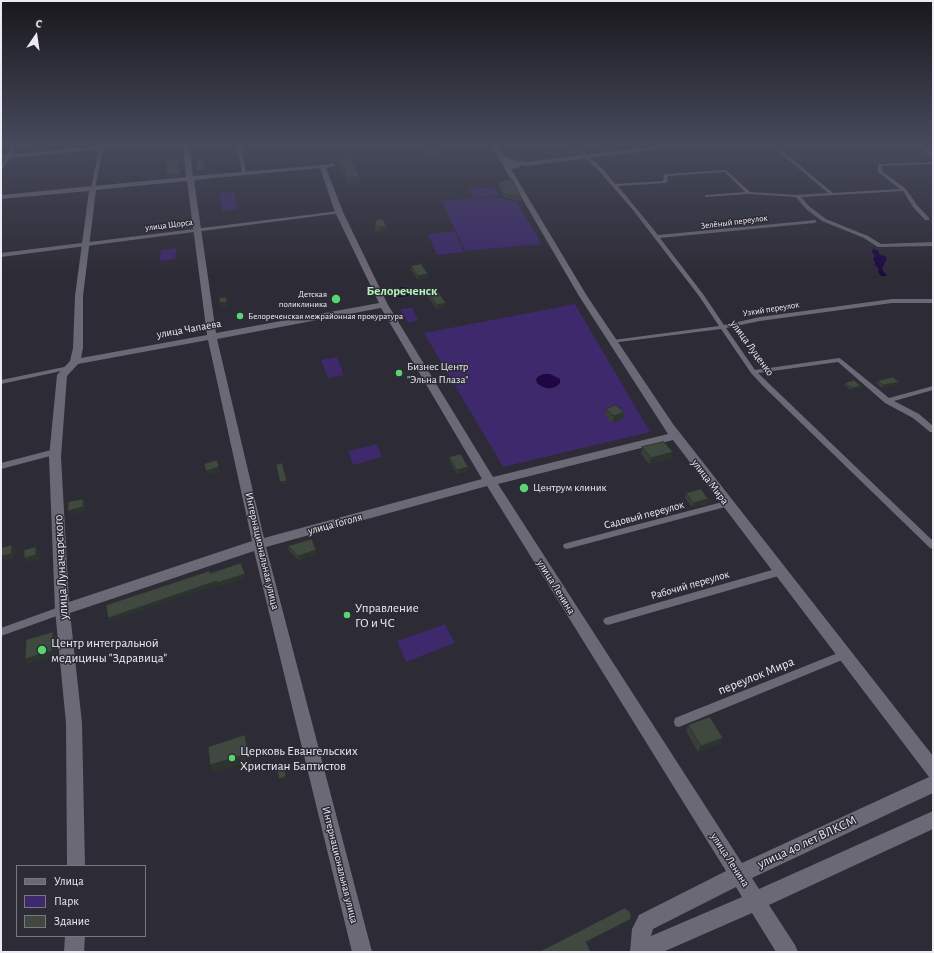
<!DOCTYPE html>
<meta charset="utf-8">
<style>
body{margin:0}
#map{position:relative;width:934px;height:953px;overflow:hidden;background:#2d2b35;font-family:"Alegreya Sans",sans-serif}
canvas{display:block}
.frame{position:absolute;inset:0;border:2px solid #ecebf1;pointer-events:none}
.legend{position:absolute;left:16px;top:865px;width:130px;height:72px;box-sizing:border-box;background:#2d2b35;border:1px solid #797880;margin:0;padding:5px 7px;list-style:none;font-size:12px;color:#ecebf1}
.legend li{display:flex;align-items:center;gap:8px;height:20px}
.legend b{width:20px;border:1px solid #797880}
.north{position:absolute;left:16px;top:16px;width:40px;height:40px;-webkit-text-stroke:3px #2d2b35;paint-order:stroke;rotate:13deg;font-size:11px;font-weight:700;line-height:16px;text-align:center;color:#ecebf1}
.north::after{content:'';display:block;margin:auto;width:14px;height:18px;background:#ecebf1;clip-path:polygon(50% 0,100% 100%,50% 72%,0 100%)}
</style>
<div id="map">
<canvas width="934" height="953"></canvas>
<div class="frame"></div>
<ul class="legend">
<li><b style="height:5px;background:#6b6975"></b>Улица</li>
<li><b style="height:11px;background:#3d296b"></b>Парк</li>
<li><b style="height:11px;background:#404940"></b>Здание</li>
</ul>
<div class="north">С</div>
</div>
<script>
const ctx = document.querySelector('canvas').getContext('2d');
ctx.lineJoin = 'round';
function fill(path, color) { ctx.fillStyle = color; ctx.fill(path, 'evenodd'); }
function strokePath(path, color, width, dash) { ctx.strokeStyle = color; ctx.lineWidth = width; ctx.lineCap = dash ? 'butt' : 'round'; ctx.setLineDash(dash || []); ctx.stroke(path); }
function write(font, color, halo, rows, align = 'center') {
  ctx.font = font + ' "Alegreya Sans",sans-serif'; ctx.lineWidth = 3; ctx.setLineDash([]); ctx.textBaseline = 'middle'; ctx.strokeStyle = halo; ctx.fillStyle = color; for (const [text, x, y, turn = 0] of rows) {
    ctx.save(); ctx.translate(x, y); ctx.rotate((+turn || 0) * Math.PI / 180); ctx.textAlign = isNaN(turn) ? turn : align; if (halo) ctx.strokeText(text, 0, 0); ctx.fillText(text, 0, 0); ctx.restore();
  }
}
fill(new Path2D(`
 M494,187L499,195L474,198L469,189Z
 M235,192L237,209L222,211L220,193Z
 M494,197L516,201L542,244L465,251L442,201Z
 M454,231L464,252L437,255L428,234Z
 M177,248L175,259L159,261L161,250Z
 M575,304L650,432L503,467L424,333Z
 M409,308H412L418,320L408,323L400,309Z
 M337,357L344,375L328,378L321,360Z
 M377,444L382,457L353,465L348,451Z
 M445,624L455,643L406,662L397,641Z`), '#3d296b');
fill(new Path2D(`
 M873,248L879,251V254L885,256L887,258L882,269L887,276H881L878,272L879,269L875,265V262L873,259L875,255L872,253Z
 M401,287L410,288L412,293C407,298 400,298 394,295L393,290Z
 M544,374H550L560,379V383C554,391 543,389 537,383L536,379L539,376Z`), '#1e0742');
fill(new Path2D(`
 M13,145H17L3,168L1,169V164Z
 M100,145H104L95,188L93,189L91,188Z
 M237,145H241L246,173L242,172Z
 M572,145H576L604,170L615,184L663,181L664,175L666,174L726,170L750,192L797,195L828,193L771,145H775L833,193L900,189L878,172V164L933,162V164L882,166V171L906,189L917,205L929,218V220H925L913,207L903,191L801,197L810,207L826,219L868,236L881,244L933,242V246L878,247L864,238L822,221L806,209L796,197L749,194L705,197V195H707L745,192L725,172L668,176L667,182L665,183L618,186L658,235L816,220V222L814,223L660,238L703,294L724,325L760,317L892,299H933V303H892L760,321L726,328L755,370L839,358L841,359L889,398L933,386V390L894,401L919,414L933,426V432H930L913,418L885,403L838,362L758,373L933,541V549L930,548L763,386L751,373L721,329L611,343V341L613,340L719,326L699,296L633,210L600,172Z
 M339,211L341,212V213L1,257V253Z
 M69,366L72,368L71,369L1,384V380Z
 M55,449L59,452L58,454L1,469V463Z
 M726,501L729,502L730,504L729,506L567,549L564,548L563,546L564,544L567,543Z
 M779,568L782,569L784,572L782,575L608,625L605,624L603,621L605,618L608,617Z
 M62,606L65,607L67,610L65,613L1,636V628Z
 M843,651L847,652L848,655L847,658L679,727L675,726L674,722L675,718Z`), '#6b6975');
fill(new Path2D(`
 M106,145H126L123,147L1,159V155Z
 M183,145H189L193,176L334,164V166L326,168L343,212L388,305L493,477L668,434L579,296L491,145H497C507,161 509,159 527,162L662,145H678L675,147L527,166L521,165L518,168L511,169L587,296L673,424L933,756V793L752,878L759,889L933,811V829L769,905L795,945L798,952H776L752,913L663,952H630L632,929L639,915L726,871L487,486L266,547L372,952H352L254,551L70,613L82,723L85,866H67L66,723L55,610L49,457L57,375L70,361L73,348L75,296L89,191L1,199V195L186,177ZM320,168L335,212L379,303L216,333L194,180ZM187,181L207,335L81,358L83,348V296L96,190ZM381,308L482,479L264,538L217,339ZM208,340L252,541L69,602L61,457L67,376L78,364ZM673,440L929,777L742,863L498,484ZM736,887L742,897L651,936L653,929Z
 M916,145H923L933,153V158Z
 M65,936H85L84,952H64Z`), '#6b6975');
fill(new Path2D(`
 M422,145H436V158H428L422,150Z
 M566,145L579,149V154L571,155L565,150Z
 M340,161L360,184L349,185L341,168Z
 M498,182L521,197V201L504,197L498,185Z
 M375,225L386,226L387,232H379L375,231Z
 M411,266L428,278L418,280L411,270Z
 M427,292L446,303V307L437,309L427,296Z
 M877,381L899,382L898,384L882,388L876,383Z
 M845,383L861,386L860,388L851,390L844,385Z
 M606,409L624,412L623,419L612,423L605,415Z
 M642,447L671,459L649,464L641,454Z
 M449,457L468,471L457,474L450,462Z
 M686,493L708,499L707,504L692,507L685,498Z
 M288,546L317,554L299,560L289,551Z
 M688,725L723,738L720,744L698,752L686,731Z`), '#373f37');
fill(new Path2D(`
 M427,145H436V158H428Z
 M579,149V154L571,155V150Z
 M204,160L205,173L197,174L196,171Z
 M180,168L181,176L167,177L166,175Z
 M360,177V184L349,185L348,178Z
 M386,226L387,232H379V227Z
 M428,274V278L418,280V276Z
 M227,302L228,306L221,308L220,303Z
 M446,303V307L437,309V305Z
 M899,382L898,384L882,388L883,385Z
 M861,386L860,388L851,390L852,388Z
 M624,412L623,419L612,423L614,416Z
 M673,452L671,459L649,464L651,458Z
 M217,460L220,472L207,475L206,471Z
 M468,467V471L457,474V470Z
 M287,481V484L281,486L280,482Z
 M83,499L85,503V511L71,515L68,511Z
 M708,499L707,504L692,507L693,503Z
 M12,545L15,549L14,558L2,561L1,559V556Z
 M36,547L39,551V560L27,563L24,558Z
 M316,550L317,554L299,560L298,556Z
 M241,563L246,578L219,587L218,585L110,621L108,618Z
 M53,632L56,636V655L29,664L25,659Z
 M245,735L249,743L251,761L214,773L210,765Z
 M723,738L720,744L698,752L701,746Z
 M284,767L287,778L280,780L279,779Z
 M631,919L630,921L586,943V942Z`), '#2d332d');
const building = new Path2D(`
 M566,145H574L579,149L571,150Z
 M350,159L360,177L348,178L340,161Z
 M179,160L178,168H180V174L166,175L167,161Z
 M204,160V170L196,171L197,161Z
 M512,180L521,197L504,194L498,182Z
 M383,219L386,226L379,227L375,225L376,220Z
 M421,264L428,274L418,276L411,266Z
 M437,290L446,303L437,305L427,292Z
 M226,297L227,302L220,303L219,298Z
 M893,377L899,382L883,385L877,381Z
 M854,380L861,386L852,388L845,383Z
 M616,405L624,412L614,416L606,409Z
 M664,442L673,452L651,458L642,447Z
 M461,454L468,467L457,470L449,457Z
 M217,460L219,467L206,471L204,464Z
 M282,463L287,481L280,482L276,465Z
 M701,489L708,499L693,503L686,493Z
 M83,499V507L68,511V502Z
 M312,539L316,550L298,556L288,546Z
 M12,545L11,554L1,556V548Z
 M36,547V555L24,558V550Z
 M241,563L245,574L217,583V581L108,618L106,605L209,571L210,573Z
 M53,632L52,651L25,659L26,640Z
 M710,717L723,738L701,746L688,725Z
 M245,735L248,754L210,765L208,747Z
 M284,767L286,776L279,779L277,769Z
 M625,908L629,911L631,914V919L586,942L591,952H539Z`);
fill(building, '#404940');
strokePath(building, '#2d332d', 1);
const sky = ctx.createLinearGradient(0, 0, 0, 278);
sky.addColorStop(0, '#19181d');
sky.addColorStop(0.52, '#464a5c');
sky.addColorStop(1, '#464a5c00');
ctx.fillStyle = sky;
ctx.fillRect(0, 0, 934, 278);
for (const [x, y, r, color] of [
 [336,299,5,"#56d671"],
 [240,316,4,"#56d671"],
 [399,373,4,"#56d671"],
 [524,488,5,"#56d671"],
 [347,615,4,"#56d671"],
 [42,650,5,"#56d671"],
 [232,758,4,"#56d671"]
]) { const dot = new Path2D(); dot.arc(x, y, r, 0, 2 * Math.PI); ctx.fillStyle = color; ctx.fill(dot); strokePath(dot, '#2d2b35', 1.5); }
write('9px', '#ecebf1', '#2d2b35', [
 ["Зелёный переулок",734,222,-7],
 ["улица Щорса",169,225,-7],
 ["Узкий переулок",771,309,-9]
]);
write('9px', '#ecebf1', '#2d2b35', [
 ["Детская",327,294],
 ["поликлиника",327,304],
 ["Белореченская межрайонная прокуратура",248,316,"left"]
], 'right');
write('11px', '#ecebf1', '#2d2b35', [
 ["улица Чапаева",189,329,-10],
 ["улица Луценко",752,348,54],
 ["улица Мира",710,482,53],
 ["Садовый переулок",644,515,-15],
 ["улица Гоголя",335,524,-15],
 ["Интернациональная улица",262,551,77],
 ["Рабочий переулок",690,585,-16],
 ["улица Ленина",556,587,58],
 ["улица Ленина",730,860,57],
 ["Интернациональная улица",340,865,76]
]);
write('11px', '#ecebf1', '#2d2b35', [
 ["Бизнес Центр",407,367],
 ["\"Эльна Плаза\"",407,380],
 ["Центрум клиник",533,488]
], 'left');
write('bold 13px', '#b3f3bb', '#2d2b35', [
 ["Белореченск",402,291]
]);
write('13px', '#ecebf1', '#2d2b35', [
 ["улица Луначарского",61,567,-93],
 ["переулок Мира",756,676,-22],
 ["улица 40 лет ВЛКСМ",807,842,-25]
]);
write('13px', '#ecebf1', '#2d2b35', [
 ["Управление",355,608],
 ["ГО и ЧС",355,623],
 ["Центр интегральной",51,643],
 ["медицины \"Здравица\"",51,658],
 ["Церковь Евангельских",240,751],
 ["Христиан Баптистов",240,766]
], 'left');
</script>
